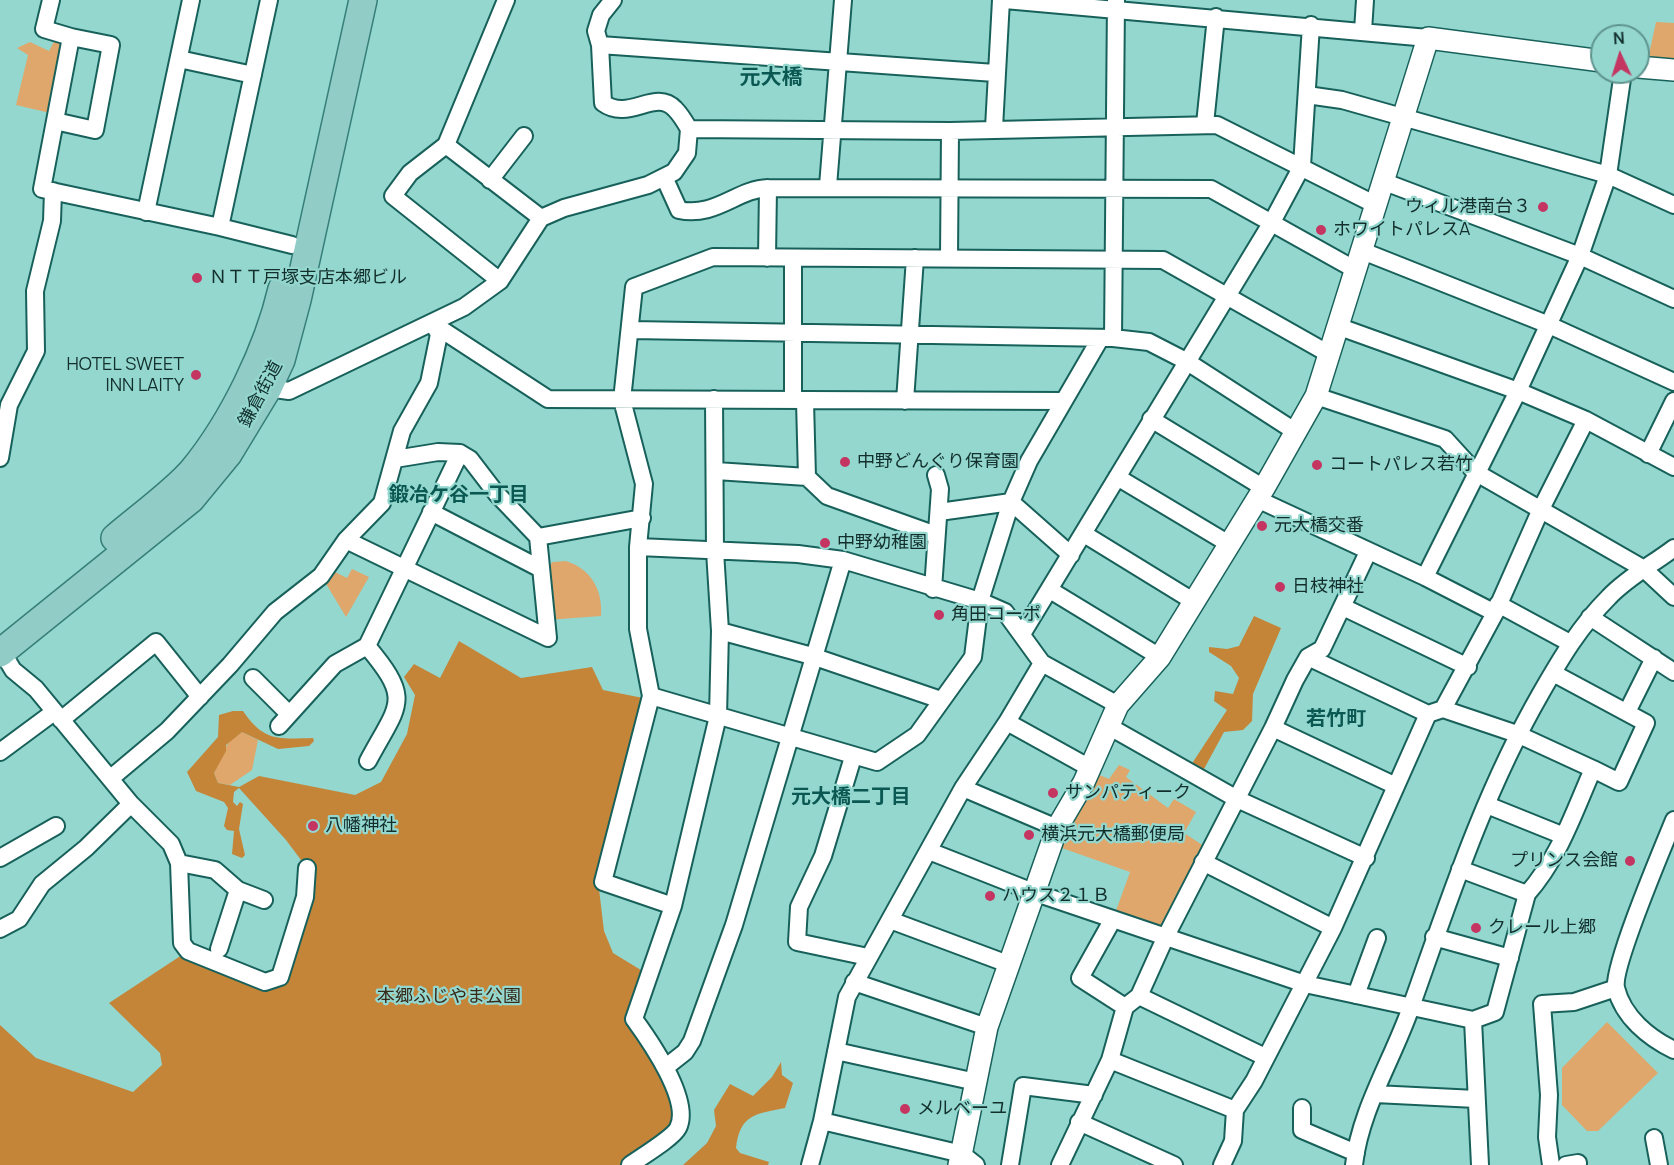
<!DOCTYPE html>
<meta charset="utf-8">
<style>
body{margin:0}
#map{position:relative;width:1674px;height:1165px;overflow:hidden;background:#93d7cf;font-family:Manrope,sans-serif}
canvas{display:block}
.north{position:absolute;left:1590px;top:24px;width:60px;height:60px;box-sizing:border-box;background:#93d7cf;border:2px solid #5f948e;border-radius:50%;rotate:356deg;font-size:16px;font-weight:700;line-height:24px;text-align:center;color:#122f2c}
.north::after{content:'';display:block;margin:auto;width:21px;height:27px;background:#c43661;clip-path:polygon(50% 0,100% 100%,50% 72%,0 100%)}
</style>
<div id="map">
<canvas width="1674" height="1165"></canvas>
<div class="north">N</div>
</div>
<script>
const ctx = document.querySelector('canvas').getContext('2d');
ctx.lineJoin = 'round';
function fill(path, color) { ctx.fillStyle = color; ctx.fill(path, 'evenodd'); }
function strokePath(path, color, width, dash) { ctx.strokeStyle = color; ctx.lineWidth = width; ctx.lineCap = dash ? 'butt' : 'round'; ctx.setLineDash(dash || []); ctx.stroke(path); }
function write(font, color, halo, rows, align = 'center') {
  ctx.font = font + ' Manrope,"Noto Sans JP",sans-serif'; ctx.lineWidth = 4.5; ctx.setLineDash([]); ctx.textBaseline = 'middle'; ctx.strokeStyle = halo; ctx.fillStyle = color; for (const [text, x, y, turn = 0] of rows) {
    ctx.save(); ctx.translate(x, y); ctx.rotate((+turn || 0) * Math.PI / 180); ctx.textAlign = isNaN(turn) ? turn : align; if (halo) ctx.strokeText(text, 0, 0); ctx.fillText(text, 0, 0); ctx.restore();
  }
}
fill(new Path2D(`
 M1656,22L1674,23V62L1648,59Z
 M56,38L62,48L50,113L16,105L28,55L17,48L30,42L49,51Z
 M566,561C591,569 603,590 601,616L547,620V567L553,562Z
 M352,569L369,577L346,617L325,582L333,571L347,578Z
 M242,732L258,740L252,770L230,785L218,783L214,773C221,758 225,740 242,732Z
 M1119,765L1130,770L1126,777L1168,808L1174,799L1196,812L1184,833L1210,850L1166,936L1113,919L1130,872L1059,847L1097,774L1109,779Z
 M1607,1022L1658,1073L1598,1131H1587L1562,1105V1068Z`), '#dfa76c');
fill(new Path2D(`
 M1254,616L1281,628L1253,694L1252,721L1243,730L1224,732L1204,769L1191,765L1227,710L1214,701L1215,691L1233,694L1239,678L1231,666L1209,652V647L1227,649L1239,646Z
 M459,641L521,678L592,667L603,690L643,698L599,889L604,931L613,953L649,975L634,1019L666,1067L678,1129L630,1165H0V1025L36,1058L133,1092L162,1065L160,1053L109,1003L188,951L265,982L280,977L307,868L286,840L239,788L234,792L233,802L237,806L240,802L243,804L239,829L245,855L242,858L232,854L234,831L227,830L224,826L228,808L224,802L196,791L187,772L218,737L219,715L233,711H243C264,742 279,739 313,738L314,741L309,746L278,749L242,732L226,745V751L214,773L218,783L239,787L259,776L355,795L381,782L407,734L415,695L404,677L414,664L440,678Z
 M781,1062L782,1075L793,1083L785,1108C756,1114 740,1114 736,1148L740,1153L769,1162L768,1165H683L707,1143L716,1126L714,1110L730,1084L753,1096L772,1077Z`), '#c58539');
const minor = new Path2D(`
 M51,0L44,29L71,37L42,189L220,227L292,245
 M1005,0L1428,38
 M1363,31L1365,0
 M600,45L995,73
 M179,59L253,75
 M1307,95L1342,100L1608,175L1674,205
 M55,121L95,130L111,45L71,37
 M1205,124L1216,17
 M994,128L1001,0
 M689,129L950,131L1217,125L1374,204
 M446,145L541,218
 M664,177L679,210C715,218 737,189 768,188
 M490,180L524,136
 M1382,181L1580,256L1674,299
 M828,186L843,0
 M146,212L191,0
 M220,227L269,0
 M1360,250L1549,325L1674,382
 M949,257L950,131
 M767,258L768,188L1211,189L1354,269
 M500,281L393,196L410,173L446,145L506,0
 M433,324L548,399L1064,401
 M1337,326L1518,391L1586,420L1674,467
 M631,330L1113,338L1149,342L1186,361L1296,432
 M1113,338L1116,1
 M261,387L289,391L464,307L500,281L541,218L564,208L648,185L674,172L687,153L689,129C685,122 680,114 675,109C655,88 629,122 603,103L600,45L596,31L601,15L613,0
 M1316,396L1445,439L1475,472L1644,569L1674,597
 M793,400V258
 M805,401L807,477
 M905,401L915,258
 M1151,419L1264,488
 M1648,454L1674,401
 M0,458L9,405L36,351L35,291L52,221L53,191
 M716,471L807,477L827,496L936,535
 M1117,477L1229,544
 M1257,499L1425,577L1495,613
 M431,512L541,569
 M939,512L1011,502L1071,555
 M1084,534L1193,601
 M538,537L642,518
 M346,540L548,638L538,537L496,493L470,459L460,453L438,452L395,459
 M638,547L798,554L843,560L980,601L1005,612L1042,663L1118,705
 M1425,577L1518,391L1580,256L1608,175L1623,72
 M933,589L940,489L936,475
 M1050,590L1160,657
 M1498,604L1570,643
 M1343,607L1468,667
 M1590,617L1674,672
 M720,631L812,656L941,700
 M1022,634L1272,222L1302,166L1311,25
 M367,646C413,701 399,703 368,761
 M0,648L13,670L36,689L131,804L86,848L42,884L19,919L0,929
 M1308,657L1428,714
 M1553,673L1646,723L1619,782L1593,769
 M253,678L289,714
 M651,696L877,762L917,735L973,657L980,601L1011,502L1029,461L1100,339
 M1443,709L1517,734L1593,769C1574,812 1559,858 1527,894L1460,869
 M1627,712L1654,658
 M61,720L156,642L200,697
 M1007,722L1090,768
 M279,726L335,664L367,646L460,453
 M1110,727L1237,799L1366,858
 M1273,728L1396,786
 M0,752L54,712
 M853,757L823,856L799,907L797,942L868,957
 M111,778L167,731L230,665L275,612L321,576L346,540L382,503L402,431L429,383L439,334L433,324
 M963,788L1057,828
 M131,804L171,844L179,863L182,943L188,951L265,982L280,977L305,897L307,868
 M1487,805L1564,836
 M1674,820C1663,847 1612,967 1616,988C1623,1017 1649,1038 1674,1050
 M929,851L1033,892L1305,984L1473,1020L1495,1012L1527,894
 M0,858L56,826
 M1203,862L1333,928
 M179,863L215,870L238,890L264,900
 M673,906L718,716L720,631L715,551L714,399
 M1113,919L1080,978L1125,1007
 M890,920L1008,964
 M1434,937L1510,958
 M219,949L238,890
 M854,982L987,1027
 M1356,995L1377,938
 M1139,996L1265,1057
 M1473,1020L1480,1165
 M836,1051L976,1082
 M1110,1060L1235,1110
 M666,1067L685,1052L692,1041L734,925L843,560
 M1375,1094L1476,1099
 M1302,1108V1130L1356,1153
 M822,1121L962,1154L976,1165
 M1079,1122L1174,1165
 M1654,1138L1659,1165
 M630,1165C641,1157 673,1138 678,1128C692,1101 650,1041 634,1019L673,906L603,882L651,696L638,629V547L644,484L622,400L634,287L713,257L1163,260L1329,354
 M810,1165L822,1121L847,997L963,788L1007,722L1042,663
 M1010,1165L1023,1086L1094,1095
 M1060,1165L1110,1060L1125,1007L1139,996L1166,936L1273,728L1295,680L1308,657L1322,649L1368,552
 M1222,1165L1233,1141L1235,1110L1254,1081L1333,928L1428,714L1443,709L1495,613L1541,509L1586,420
 M1354,1165C1360,1110 1393,1059 1411,1007C1449,900 1484,792 1541,693C1561,658 1580,626 1609,597C1628,577 1653,564 1674,548
 M1551,1165L1547,1137L1549,1095L1542,1004L1574,1002L1616,988
 M1566,1165L1578,1163`);
const tertiary = new Path2D(`
 M1638,67L1674,70
 M959,1165L987,1027L1057,828L1084,782L1118,705L1160,657L1264,488L1316,396L1428,38L1602,61`);
const primary = new Path2D(`
 M115,538C137,519 177,490 194,469C233,421 268,349 282,289
 M0,653L191,499L228,454L268,388L281,360L297,300L363,0`);
strokePath(minor, '#18615b', 20);
strokePath(tertiary, '#18615b', 24);
strokePath(primary, '#367f78', 30);
strokePath(minor, '#fff', 16);
strokePath(tertiary, '#fff', 21);
strokePath(primary, '#92ccc7', 27);
for (const [x, y, r, color] of [
 [1543,207,6,"#c43661"],
 [1321,230,6,"#c43661"],
 [197,278,6,"#c43661"],
 [196,375,6,"#c43661"],
 [845,462,6,"#c43661"],
 [1317,465,6,"#c43661"],
 [1262,526,6,"#c43661"],
 [825,543,6,"#c43661"],
 [1280,587,6,"#c43661"],
 [939,615,6,"#c43661"],
 [1053,793,6,"#c43661"],
 [313,826,6,"#c43661"],
 [1029,835,6,"#c43661"],
 [1630,861,6,"#c43661"],
 [990,896,6,"#c43661"],
 [1476,928,6,"#c43661"],
 [905,1109,6,"#c43661"]
]) { const dot = new Path2D(); dot.arc(x, y, r, 0, 2 * Math.PI); ctx.fillStyle = color; ctx.fill(dot); strokePath(dot, '#93d7cf', 2); }
write('18px', '#122f2c', '#93d7cf', [
 ["ウィル港南台３",1531,207,"right"],
 ["ホワイトパレスA",1333,230],
 ["ＮＴＴ戸塚支店本郷ビル",209,278],
 ["HOTEL SWEET",184,365,"right"],
 ["INN LAITY",184,386,"right"],
 ["中野どんぐり保育園",857,462],
 ["コートパレス若竹",1329,465],
 ["元大橋交番",1274,526],
 ["中野幼稚園",837,543],
 ["日枝神社",1292,587],
 ["角田コーポ",951,615],
 ["サンパティーク",1065,793],
 ["八幡神社",325,826],
 ["横浜元大橋郵便局",1041,835],
 ["プリンス会館",1618,861,"right"],
 ["ハウス２１Ｂ",1002,896],
 ["クレール上郷",1488,928],
 ["メルベーユ",917,1109]
], 'left');
write('18px', '#122f2c', '#93d7cf', [
 ["鎌倉街道",261,394,-62]
]);
write('18px', '#392919', '#93d7cf', [
 ["本郷ふじやま公園",449,997]
]);
write('bold 20px', '#0b5853', '#93d7cf', [
 ["鍛冶ケ谷一丁目",459,495],
 ["若竹町",1336,719],
 ["元大橋二丁目",851,797]
]);
write('bold 21px', '#0b5853', '#93d7cf', [
 ["元大橋",771,78]
]);
</script>
